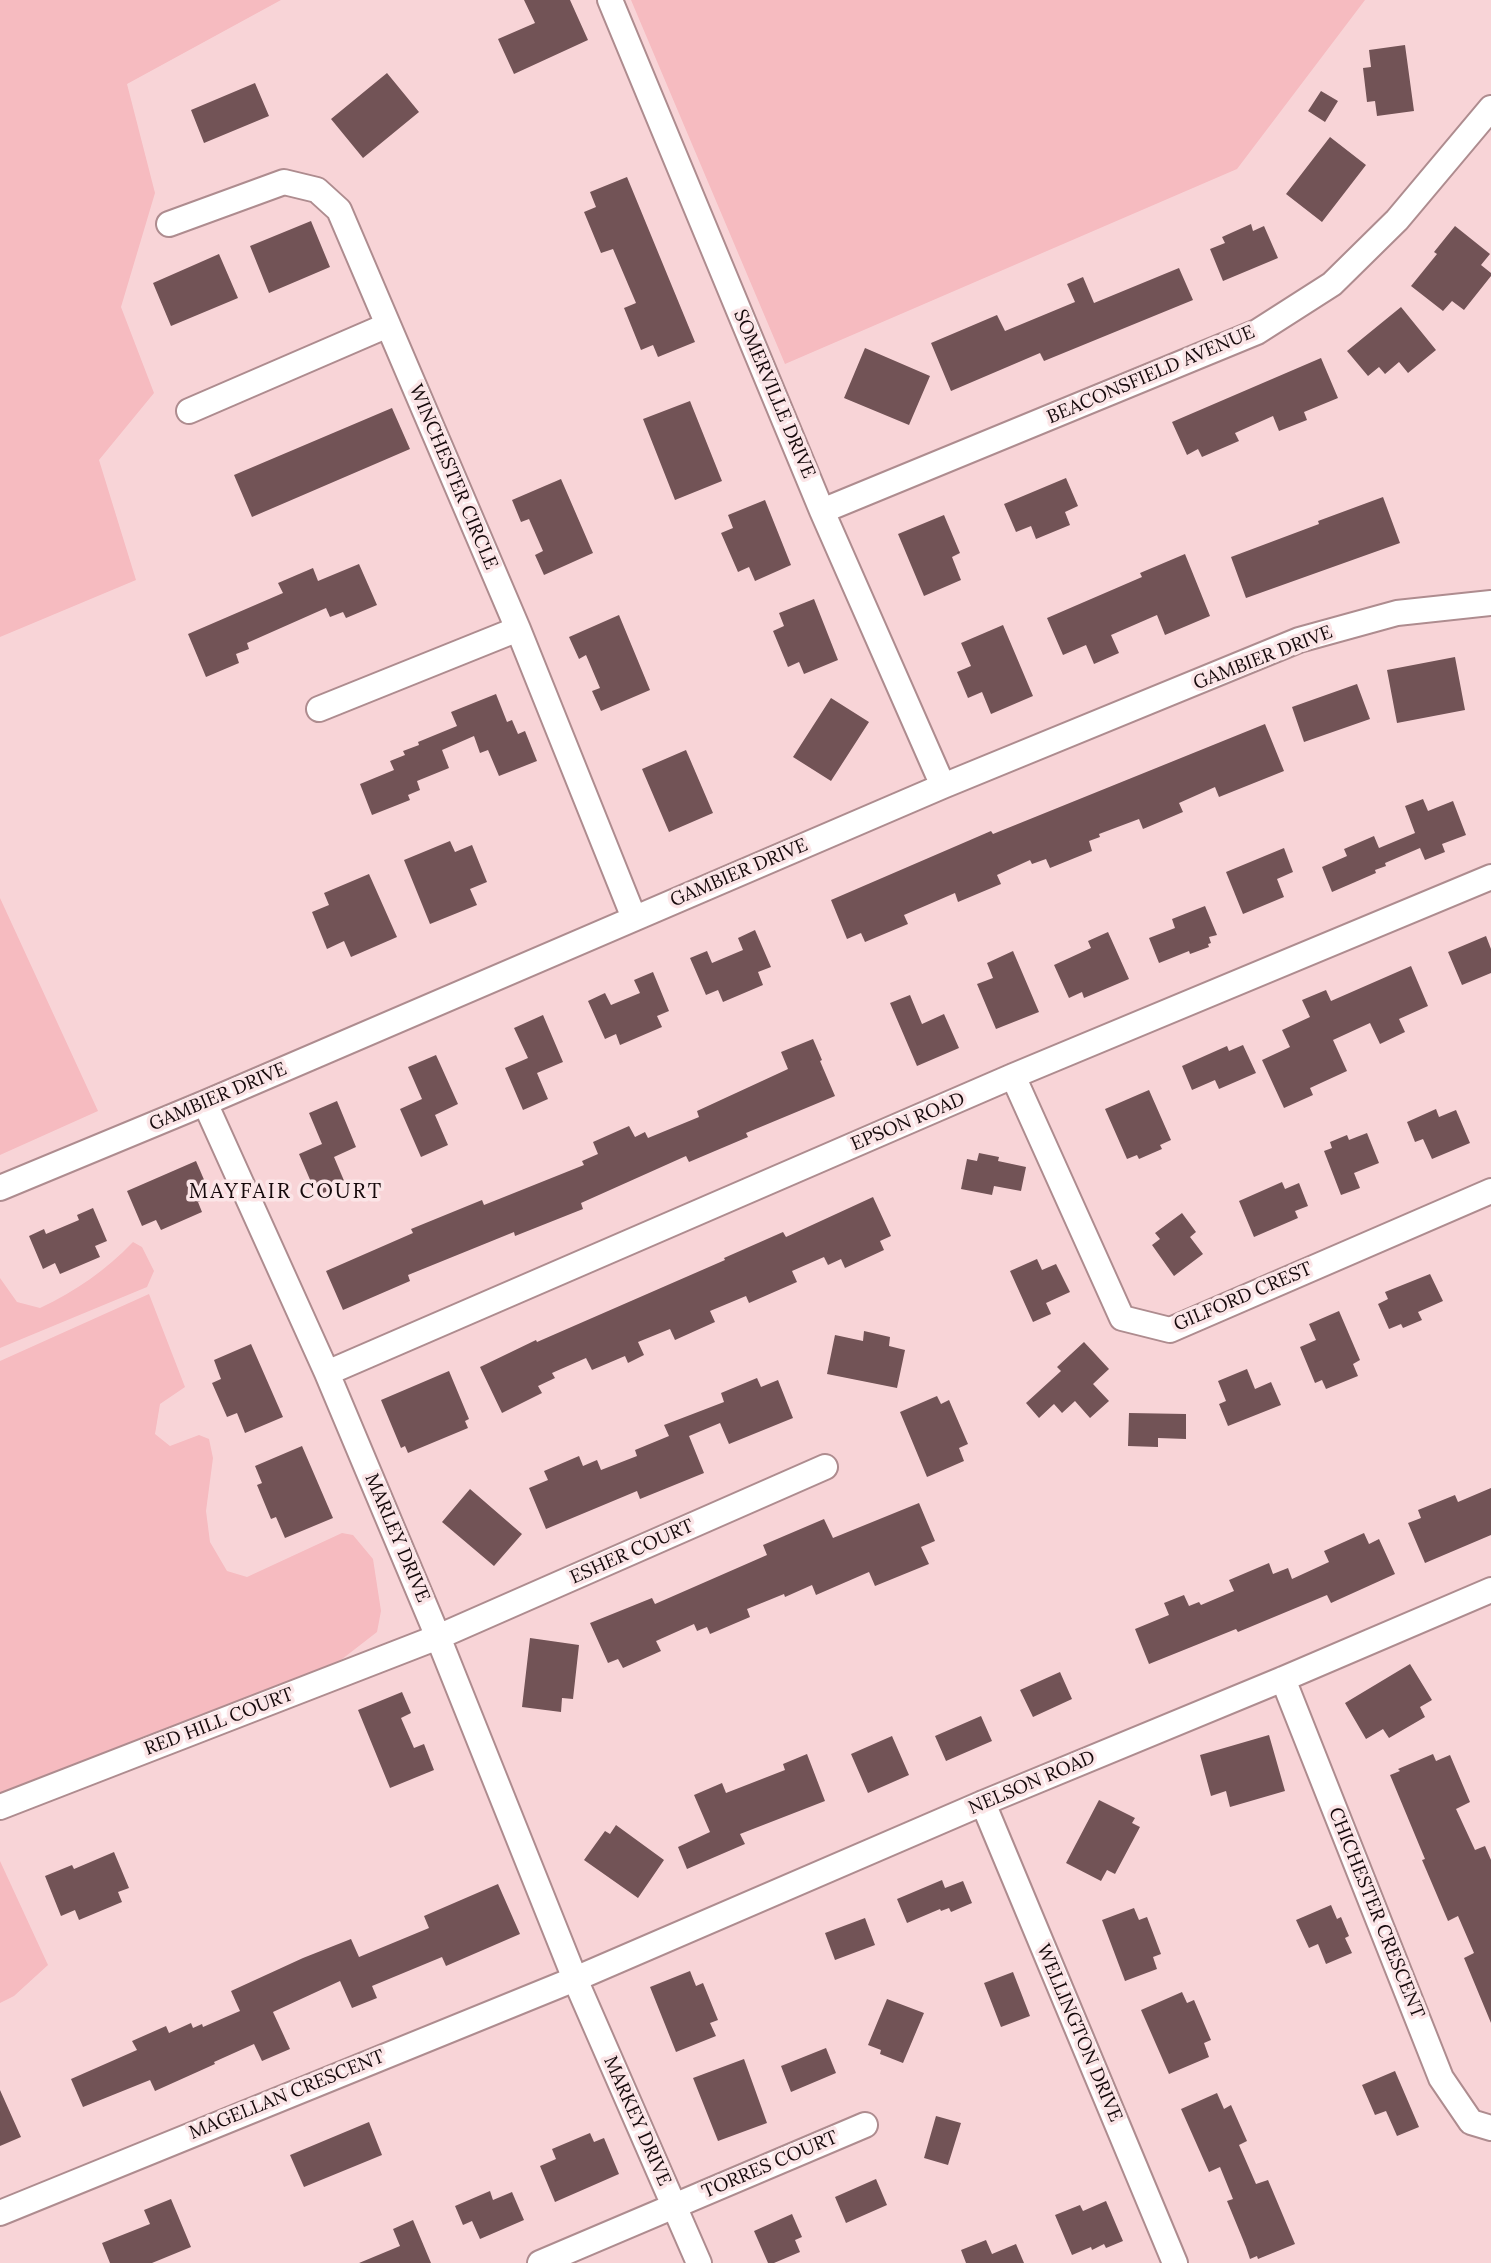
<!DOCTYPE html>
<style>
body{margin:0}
canvas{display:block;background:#f8d4d7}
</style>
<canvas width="1491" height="2263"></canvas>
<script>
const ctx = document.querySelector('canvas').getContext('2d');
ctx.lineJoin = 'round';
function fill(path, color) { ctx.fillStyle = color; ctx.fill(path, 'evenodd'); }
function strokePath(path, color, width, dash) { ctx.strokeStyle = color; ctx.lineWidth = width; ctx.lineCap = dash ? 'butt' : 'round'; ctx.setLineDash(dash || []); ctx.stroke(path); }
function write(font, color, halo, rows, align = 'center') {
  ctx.font = font + ' Lora,serif'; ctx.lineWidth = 7; ctx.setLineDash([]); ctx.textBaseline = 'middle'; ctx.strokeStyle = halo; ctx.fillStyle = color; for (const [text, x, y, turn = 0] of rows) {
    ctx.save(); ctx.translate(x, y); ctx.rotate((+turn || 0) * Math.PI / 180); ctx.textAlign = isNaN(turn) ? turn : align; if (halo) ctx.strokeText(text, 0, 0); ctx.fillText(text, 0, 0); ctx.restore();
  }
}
fill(new Path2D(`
 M0,0H281L127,84L155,193L121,307L154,393L99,460L136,580L0,637Z
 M631,0H1365L1237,169L785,364Z
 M0,898L98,1111L0,1155Z
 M133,1242L142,1247L154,1271L147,1287L0,1348V1278L17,1302L40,1308C76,1291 106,1270 133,1242Z
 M149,1294L185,1387L160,1404L155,1434L170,1446L199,1435L209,1439L213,1458L206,1511L210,1542L227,1571L247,1577L342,1533L353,1535L373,1559L381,1611L377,1632L337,1663L45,1780L0,1814V1361Z
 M0,1861L48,1965L14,1996L0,2003Z`), '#f6bbc0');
fill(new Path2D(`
 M524,0H570L588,40L514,74L498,39L535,23Z
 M1405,45L1414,111L1377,116L1375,101L1367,102L1363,68L1371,67L1369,50Z
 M387,73L419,112L363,158L331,119Z
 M255,83L269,116L204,143L191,110Z
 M1321,91L1338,101L1325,122L1308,111Z
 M1330,137L1366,165L1322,222L1286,194Z
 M627,177L695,342L658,357L653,345L641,350L624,308L636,303L613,249L601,253L584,212L596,207L590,192Z
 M311,221L330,267L269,293L250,246Z
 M1251,224L1253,231L1264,226L1278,258L1223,281L1210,249L1225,243L1222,237Z
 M1455,226L1490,254L1481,265L1491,273V276L1464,310L1452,301L1443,311L1411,286L1437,254L1434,252Z
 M219,254L238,298L171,326L153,283Z
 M1179,268L1193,300L1044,361L1040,353L951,391L931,343L997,315L1005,331L1075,302L1067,284L1083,277L1094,303Z
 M1401,307L1436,350L1408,373L1399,362L1385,374L1379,367L1368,376L1347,351Z
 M865,348L930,376L909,425L844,398Z
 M1321,358L1338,398L1304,412L1307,420L1279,431L1273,416L1235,433L1239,441L1202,457L1198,449L1187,455L1172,422Z
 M690,401L722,481L675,500L643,419Z
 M392,408L410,449L252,517L234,475Z
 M1066,478L1078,506L1065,512L1070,525L1036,539L1031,526L1016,532L1004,504Z
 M561,479L593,553L544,575L535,555L543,551L529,519L521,522L512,500Z
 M1383,497L1400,543L1246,598L1231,557L1319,524L1318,521Z
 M765,500L791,565L755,581L749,567L738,572L721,533L733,528L728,515Z
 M944,515L960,553L952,557L961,580L924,596L898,534Z
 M1185,554L1210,616L1165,635L1157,615L1111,635L1119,653L1094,664L1086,645L1063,655L1047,618L1142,577L1140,573Z
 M359,564L377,605L346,618L343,612L330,617L326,608L247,643L249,649L236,654L239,663L206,677L188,634L283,593L278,583L313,568L318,581Z
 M814,599L838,660L804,674L799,662L788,667L773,631L784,626L779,613Z
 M619,615L650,690L601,711L592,691L600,688L586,655L579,659L569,637Z
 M1003,625L1033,696L991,714L982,692L968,698L957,672L971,666L961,643Z
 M1455,657L1465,710L1397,723L1387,670Z
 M1357,684L1370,719L1304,742L1292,707Z
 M496,694L507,722L512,720L518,734L525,731L537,761L499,776L488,750L480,753L474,736L442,750L449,768L417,781L420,790L408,795L410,800L372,815L360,784L394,770L390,761L405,755L403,751L419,745L418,742L457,726L451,712Z
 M831,698L869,722L831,781L793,757Z
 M1265,724L1284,771L1219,797L1215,787L1179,803L1183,812L1143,829L1139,819L1099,834L1100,837L1089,841L1092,851L1050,868L1046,859L1032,864L1030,860L997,875L1001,884L958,902L955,893L904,915L908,924L865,942L861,933L847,939L831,900L991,831L993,834Z
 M686,750L713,813L669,832L642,769Z
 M1423,799L1428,811L1453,801L1466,835L1442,844L1445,852L1425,860L1420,848L1385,863L1386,866L1375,870L1376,873L1332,892L1322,867L1347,856L1344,849L1374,836L1379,848L1415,833L1405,806Z
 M450,841L455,852L472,845L487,882L470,889L477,905L430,924L404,860Z
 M1284,848L1293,872L1277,879L1284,897L1243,914L1226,872Z
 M369,874L397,937L351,957L344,941L327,949L312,912L329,905L324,893Z
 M1205,906L1217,935L1209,937L1211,943L1208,944L1209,947L1190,954L1189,951L1159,963L1149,938L1175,928L1172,919Z
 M755,930L771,967L758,972L763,985L723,1002L718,990L706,995L690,958L707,951L712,963L743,950L738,938Z
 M1108,932L1129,979L1084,998L1082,992L1069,998L1054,965L1091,948L1088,941Z
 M1486,936L1491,949V973L1462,985L1448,952Z
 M1013,951L1039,1012L996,1029L977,984L993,978L987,963Z
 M1411,966L1428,1006L1399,1019L1405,1032L1380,1044L1370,1023L1333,1040L1347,1071L1310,1088L1313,1095L1284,1108L1262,1060L1290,1047L1282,1030L1310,1017L1302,1000L1326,990L1331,1001Z
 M653,972L669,1011L657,1016L662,1027L620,1045L616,1034L605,1039L588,1001L605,993L611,1005L640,993L634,980Z
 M910,995L922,1024L944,1014L959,1048L917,1066L890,1003Z
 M543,1015L563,1062L537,1073L548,1099L523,1110L505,1068L528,1058L514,1028Z
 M813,1039L822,1060L820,1061L835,1096L746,1133L748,1137L689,1162L686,1156L581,1203L583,1209L515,1236L514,1232L408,1275L410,1281L343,1310L326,1271L413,1233L411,1229L482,1200L484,1205L584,1165L582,1161L598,1154L593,1142L629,1126L635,1137L645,1132L648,1138L699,1117L697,1111L788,1069L781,1052Z
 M1243,1045L1256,1073L1219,1089L1215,1080L1192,1090L1182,1066L1227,1046L1229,1051Z
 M436,1055L458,1104L435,1115L448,1145L421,1157L400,1109L422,1099L408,1067Z
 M1149,1090L1171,1140L1160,1145L1162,1149L1139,1159L1137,1155L1127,1159L1105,1109Z
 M337,1101L356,1147L334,1157L345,1183L317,1196L299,1154L322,1144L309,1113Z
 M1436,1109L1439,1117L1456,1110L1470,1143L1432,1159L1423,1139L1415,1142L1407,1122Z
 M1367,1133L1379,1163L1354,1173L1360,1188L1341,1195L1324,1151L1332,1148L1330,1142L1347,1135L1349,1140Z
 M979,1153L999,1157L998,1161L1026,1167L1021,1191L994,1186L992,1195L961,1189L967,1159L977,1161Z
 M196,1161L211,1196L198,1202L202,1212L161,1230L156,1220L142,1226L127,1191Z
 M1282,1182L1285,1189L1299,1183L1308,1206L1295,1211L1298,1218L1254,1237L1239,1201Z
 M873,1197L891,1236L880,1241L884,1250L845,1268L841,1259L828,1265L824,1257L792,1271L797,1282L749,1303L746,1296L710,1311L715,1322L675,1340L670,1329L638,1342L644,1355L628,1363L625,1356L592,1370L586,1358L552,1373L555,1378L538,1386L542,1393L502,1413L480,1367L536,1340L537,1342L725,1260L724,1258L783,1232L786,1237Z
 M93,1208L107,1241L95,1246L100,1257L60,1274L55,1263L43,1269L29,1236L44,1229L46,1234L79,1220L77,1215Z
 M1182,1213L1196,1232L1190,1237L1203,1254L1174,1276L1152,1245L1160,1239L1155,1233Z
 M1037,1259L1042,1270L1056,1264L1070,1292L1046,1303L1051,1314L1033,1322L1010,1271Z
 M1430,1274L1443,1301L1418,1312L1422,1320L1403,1328L1401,1324L1389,1329L1378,1304L1388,1299L1385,1292Z
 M1339,1311L1360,1360L1353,1364L1358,1376L1326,1389L1322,1380L1315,1383L1300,1347L1316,1340L1309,1324Z
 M864,1331L890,1337L889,1346L905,1350L897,1388L827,1374L835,1335L863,1341Z
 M1084,1342L1109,1369L1093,1384L1109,1401L1090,1418L1075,1401L1062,1413L1054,1404L1039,1418L1026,1403L1061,1371L1057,1367Z
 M251,1344L283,1417L245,1433L237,1413L227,1417L212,1383L221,1379L214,1360Z
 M1247,1369L1255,1389L1271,1382L1281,1405L1228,1426L1219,1404L1226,1401L1218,1381Z
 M449,1371L469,1419L465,1421L468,1428L408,1453L405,1446L401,1448L381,1400Z
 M757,1378L761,1387L778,1380L793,1418L729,1444L720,1423L689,1436L704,1473L640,1499L637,1491L546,1529L529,1488L548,1480L544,1471L579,1456L583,1466L597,1460L601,1470L637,1456L635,1450L669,1436L664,1425L724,1402L721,1393Z
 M937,1396L941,1404L949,1400L968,1444L959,1448L964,1461L927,1477L900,1412Z
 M1129,1413L1186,1414V1439L1158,1438V1447L1128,1446Z
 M302,1446L333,1518L285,1538L276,1517L271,1519L257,1485L262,1483L255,1466Z
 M1491,1488V1535L1425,1563L1408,1523L1421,1518L1418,1510L1455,1495L1458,1502Z
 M470,1489L522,1534L494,1566L442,1522Z
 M919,1503L935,1541L921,1547L929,1564L875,1586L869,1572L816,1595L812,1585L785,1597L784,1594L747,1609L750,1617L710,1634L707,1627L697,1631L694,1624L656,1641L661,1651L623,1668L618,1659L608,1663L590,1623L652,1598L655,1604L767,1555L763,1545L824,1519L833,1538Z
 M1364,1533L1369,1544L1379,1539L1395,1574L1331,1603L1327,1595L1238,1632L1236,1629L1149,1664L1135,1629L1169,1615L1164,1603L1184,1595L1189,1606L1199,1602L1201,1605L1234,1591L1229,1580L1269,1563L1273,1574L1288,1568L1292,1579L1329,1562L1324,1551Z
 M530,1638L579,1645L573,1699L562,1698L561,1712L522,1707Z
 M1410,1664L1432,1700L1420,1707L1425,1717L1389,1738L1383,1729L1366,1739L1345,1703Z
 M1060,1672L1072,1699L1033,1717L1020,1690Z
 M402,1692L411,1713L401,1718L414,1748L424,1744L434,1770L390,1788L358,1710Z
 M981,1716L992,1741L946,1761L935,1736Z
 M1269,1735L1285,1791L1230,1807L1226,1791L1211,1796L1200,1755Z
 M892,1736L909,1775L868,1793L851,1754Z
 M807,1754L825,1801L740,1834L745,1844L687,1869L678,1847L710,1832L694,1795L722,1783L726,1793L785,1770L783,1764Z
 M1433,1754L1436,1761L1450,1755L1470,1802L1456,1809L1475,1850L1485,1846L1491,1860V2023L1464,1958L1474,1953L1458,1916L1448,1921L1422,1860L1425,1859L1390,1775L1400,1771L1398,1769Z
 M1099,1800L1135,1818L1132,1823L1140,1827L1115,1874L1107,1870L1101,1881L1066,1863Z
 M616,1825L664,1860L638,1898L584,1860L605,1831L610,1834Z
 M114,1852L129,1888L118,1892L122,1902L79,1920L75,1910L61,1916L45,1876L72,1865L74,1869Z
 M942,1880L945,1888L963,1881L972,1903L951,1912L949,1908L941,1911L940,1909L907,1923L897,1899Z
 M498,1884L520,1934L446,1966L442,1957L372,1986L377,1998L352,2008L340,1981L273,2012L290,2049L262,2061L254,2044L214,2062L215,2064L155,2091L150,2080L83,2107L71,2079L137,2050L132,2041L166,2026L169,2033L191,2023L193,2028L202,2024L203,2027L240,2011L231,1991L303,1958L351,1939L359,1957L429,1928L424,1916Z
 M1331,1905L1337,1919L1341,1917L1349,1936L1345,1938L1352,1953L1326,1964L1318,1944L1309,1948L1296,1920Z
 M1134,1908L1139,1920L1147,1917L1161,1954L1153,1957L1157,1969L1125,1981L1102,1920Z
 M865,1918L875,1945L835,1960L825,1933Z
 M690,1971L696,1986L703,1983L718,2020L710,2023L716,2036L676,2052L650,1987Z
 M1013,1972L1030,2016L1001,2027L984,1983Z
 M1182,1992L1187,2003L1194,2000L1211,2040L1204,2043L1209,2057L1169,2074L1141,2010Z
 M887,1999L924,2013L903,2063L880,2054L881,2050L868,2045Z
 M826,2048L836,2073L791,2092L781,2066Z
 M744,2059L767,2123L718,2141L693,2078Z
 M1395,2071L1419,2127L1397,2136L1386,2111L1375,2115L1362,2085Z
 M0,2090L21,2137L0,2146Z
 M1217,2093L1224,2109L1231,2105L1247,2141L1239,2145L1256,2184L1268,2180L1295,2244L1258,2259L1257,2256L1250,2259L1246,2247L1227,2201L1233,2199L1220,2167L1209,2172L1181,2109Z
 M936,2116L961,2123L948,2165L924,2158Z
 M369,2122L382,2155L304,2187L290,2155Z
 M590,2133L594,2142L604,2138L619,2174L555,2202L540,2166L556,2159L552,2149Z
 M876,2179L887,2205L846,2223L835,2197Z
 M490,2191L493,2200L512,2192L524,2220L480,2239L472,2221L463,2225L455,2206Z
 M171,2199L191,2247L152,2263H110L102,2243L150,2224L144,2210Z
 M1106,2201L1123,2241L1106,2248L1104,2244L1092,2250L1091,2247L1072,2255L1055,2215L1080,2205L1083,2211Z
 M792,2214L802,2237L795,2240L800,2252L774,2263H768L754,2231Z
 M413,2220L431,2263H359L400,2246L393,2229Z
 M986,2240L992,2254L1016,2244L1024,2263H966L961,2250Z`), '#725356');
const minor = new Path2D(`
 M610,0L822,511L943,786
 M169,224L284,182L317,190L339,210L518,629L634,918
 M189,411L388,325
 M822,511L1257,332L1332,284L1397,220L1491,108
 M319,709L518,629
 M1013,1076L1122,1318L1170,1330L1491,1191
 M205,1103L327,1373L438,1637L575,1979L699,2263
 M0,1188L205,1103L943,786L1299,640L1397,613L1491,603
 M327,1373L1013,1076L1491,877
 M1283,1679L1441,2078L1471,2122L1491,2128
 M983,1803L1175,2263
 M0,1807L438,1637L825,1467
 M0,2213L575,1979L983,1803L1283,1679L1491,1590
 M540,2263L865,2125`);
strokePath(minor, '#ae8c8f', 28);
strokePath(minor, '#fff', 24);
write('19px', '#15090b', '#fbe5e7', [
 ["BEACONSFIELD AVENUE",1151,375,-23],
 ["SOMERVILLE DRIVE",774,394,67],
 ["WINCHESTER CIRCLE",453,477,67],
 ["GAMBIER DRIVE",1263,658,-21],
 ["GAMBIER DRIVE",739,873,-23],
 ["GAMBIER DRIVE",218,1097,-23],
 ["EPSON ROAD",908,1122,-23],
 ["GILFORD CREST",1243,1297,-23],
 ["MARLEY DRIVE",397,1538,67],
 ["ESHER COURT",632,1552,-24],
 ["RED HILL COURT",219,1722,-21],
 ["NELSON ROAD",1032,1783,-23],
 ["CHICHESTER CRESCENT",1376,1913,68],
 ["WELLINGTON DRIVE",1079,2033,67],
 ["MAGELLAN CRESCENT",287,2095,-22],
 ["MARKEY DRIVE",637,2121,66],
 ["TORRES COURT",770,2165,-23]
]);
ctx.letterSpacing = '2px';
write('21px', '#15090b', '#fbe5e7', [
 ["MAYFAIR COURT",286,1192]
]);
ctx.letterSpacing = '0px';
</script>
